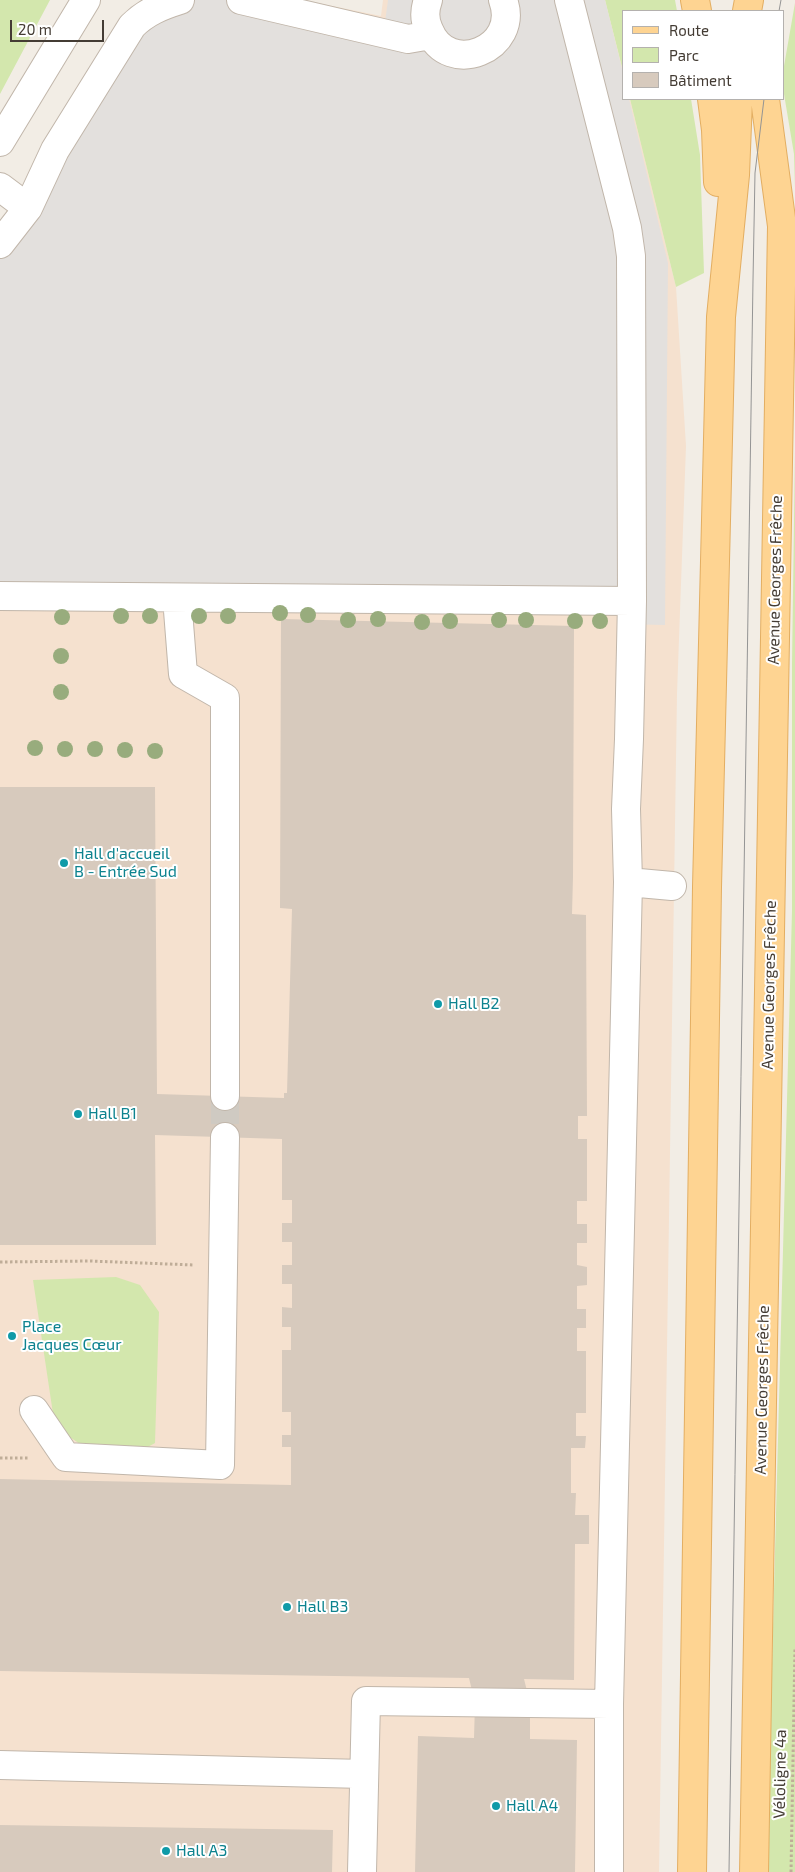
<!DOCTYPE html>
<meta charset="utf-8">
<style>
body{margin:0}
#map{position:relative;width:795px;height:1872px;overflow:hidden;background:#f2ede5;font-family:"Exo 2",sans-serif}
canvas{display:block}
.legend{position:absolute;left:622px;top:10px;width:162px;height:90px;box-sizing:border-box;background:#fff;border:1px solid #b4b1ae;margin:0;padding:6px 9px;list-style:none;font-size:15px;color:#443c34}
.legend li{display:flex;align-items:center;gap:10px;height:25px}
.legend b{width:25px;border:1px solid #b4b1ae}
.scale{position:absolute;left:10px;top:20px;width:94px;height:22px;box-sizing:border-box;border:2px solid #443c34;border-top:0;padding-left:6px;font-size:15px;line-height:18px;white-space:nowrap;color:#443c34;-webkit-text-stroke:4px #fff;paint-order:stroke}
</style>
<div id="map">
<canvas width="795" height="1872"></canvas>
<ul class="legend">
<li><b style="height:6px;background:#fed492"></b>Route</li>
<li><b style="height:14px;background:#d3e7ad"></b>Parc</li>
<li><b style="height:14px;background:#d7cabd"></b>Bâtiment</li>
</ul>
<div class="scale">20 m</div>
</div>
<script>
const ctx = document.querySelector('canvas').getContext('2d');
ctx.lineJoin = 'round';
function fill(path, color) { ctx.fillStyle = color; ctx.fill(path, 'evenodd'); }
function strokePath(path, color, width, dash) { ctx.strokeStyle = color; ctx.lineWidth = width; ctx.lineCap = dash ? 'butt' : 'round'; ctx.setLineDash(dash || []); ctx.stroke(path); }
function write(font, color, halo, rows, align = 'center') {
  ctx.font = font + ' "Exo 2",sans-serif'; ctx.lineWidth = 4; ctx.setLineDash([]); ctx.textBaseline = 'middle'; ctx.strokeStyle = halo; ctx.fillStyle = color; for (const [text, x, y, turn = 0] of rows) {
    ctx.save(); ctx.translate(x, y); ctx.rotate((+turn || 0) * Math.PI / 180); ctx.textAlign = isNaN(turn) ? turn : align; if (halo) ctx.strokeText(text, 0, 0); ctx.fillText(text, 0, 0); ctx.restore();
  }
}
fill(new Path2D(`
 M147,0H303L381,16L383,0H605L624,75V99H630L676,287L686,446L677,694L659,1872H0V221L17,200L42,147L110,34L123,18Z`), '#f5e1cf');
fill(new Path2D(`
 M0,0H50L0,94Z
 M605,0H675L677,11H624V75Z
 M795,3V188L794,154L784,94V66Z
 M630,99H691L700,155L704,273L676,287Z
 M795,450V1872H768L771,1702L792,911V664Z
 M116,1277L140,1285L159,1312L155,1443L133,1455L83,1446L55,1427L33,1280Z`), '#d3e7ad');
fill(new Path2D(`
 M153,0H278L385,22L388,0H605L624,77V99H629L668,263L665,625L618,624L617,613L0,607V228Z`), '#e3e0dd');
fill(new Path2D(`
 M281,619L574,626L573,877L572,914L586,915L587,1116H578V1139H587V1201H577V1224H587V1243H577V1265L587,1267V1285L577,1286V1309H586V1328H577V1351H586V1413H576V1436H586L585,1448H571V1493H576L575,1515H589V1544H575L574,1680L524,1679L530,1703V1739L577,1740L575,1872H415L418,1736L474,1738L475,1703L469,1678L0,1671V1479L291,1485V1447H282V1435H291V1412H282V1350H291V1327H282V1307L292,1308V1284H282V1265H292V1242H282V1223H292V1200H282V1139L155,1135L156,1245H0V787H155L157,1094L284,1098V1093H287L292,909L280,908Z
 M0,1825L333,1830L332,1872H0Z`), '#d7cabd');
strokePath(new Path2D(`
 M225,1096V1137`), '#cfcac2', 28, [28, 14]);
const minor = new Path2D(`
 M241,0L408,39L431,35
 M428,0C424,11 424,20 429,30C448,78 521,49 503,0
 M569,0L627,228L631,256L632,601L629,739L626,809L628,882L609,1704
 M0,142L86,0
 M0,187L28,208
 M0,244L28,208L55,150L132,26C146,12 161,6 180,0
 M0,596L632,601
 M177,598L183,674L225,698V1096
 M628,882L672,886
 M34,1410L66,1457L220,1465L225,1137
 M0,1765L364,1774
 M362,1872L366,1701L609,1704V1872`);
const major = new Path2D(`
 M695,0L697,11
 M747,11L749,0
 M712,99L716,130L718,182
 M692,1872L707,887L721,317L735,175L738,99
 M754,1872L782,226L765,99`);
strokePath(minor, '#c1b6aa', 30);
strokePath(major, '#e3ae62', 30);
strokePath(new Path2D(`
 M0,1262L90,1261L194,1265
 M0,1458H30
 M791,1872L795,1647`), '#bfad98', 3, [2.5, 2.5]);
strokePath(minor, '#fff', 28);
strokePath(major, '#fed492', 28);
strokePath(new Path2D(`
 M779,11L781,0
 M729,1872L753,280L755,173L764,99`), '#949494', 1);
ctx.fillStyle = '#98ac7d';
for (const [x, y] of [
 [280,613],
 [308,615],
 [121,616],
 [150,616],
 [199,616],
 [228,616],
 [62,617],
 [378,619],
 [348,620],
 [499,620],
 [526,620],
 [450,621],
 [575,621],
 [600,621],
 [422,622],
 [61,656],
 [61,692],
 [35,748],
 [65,749],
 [95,749],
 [125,750],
 [155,751]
]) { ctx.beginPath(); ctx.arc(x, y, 8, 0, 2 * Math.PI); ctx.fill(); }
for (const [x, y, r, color] of [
 [64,863,5,"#0f9aa8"],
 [438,1004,5,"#0f9aa8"],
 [78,1114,5,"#0f9aa8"],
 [12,1336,5,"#0f9aa8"],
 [287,1607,5,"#0f9aa8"],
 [496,1806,5,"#0f9aa8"],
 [166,1851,5,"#0f9aa8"]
]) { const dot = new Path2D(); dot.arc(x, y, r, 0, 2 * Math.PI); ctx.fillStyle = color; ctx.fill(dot); strokePath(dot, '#fff', 2); }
write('16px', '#443c34', '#fff', [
 ["Avenue Georges Frêche",775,580,-89],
 ["Avenue Georges Frêche",769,985,-89],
 ["Avenue Georges Frêche",762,1390,-89],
 ["Véloligne 4a",780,1774,-89]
]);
write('16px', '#0d838f', '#fff', [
 ["Hall d'accueil",74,854],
 ["B - Entrée Sud",74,872],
 ["Hall B2",448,1004],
 ["Hall B1",88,1114],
 ["Place",22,1327],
 ["Jacques Cœur",22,1345],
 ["Hall B3",297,1607],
 ["Hall A4",506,1806],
 ["Hall A3",176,1851]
], 'left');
</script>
